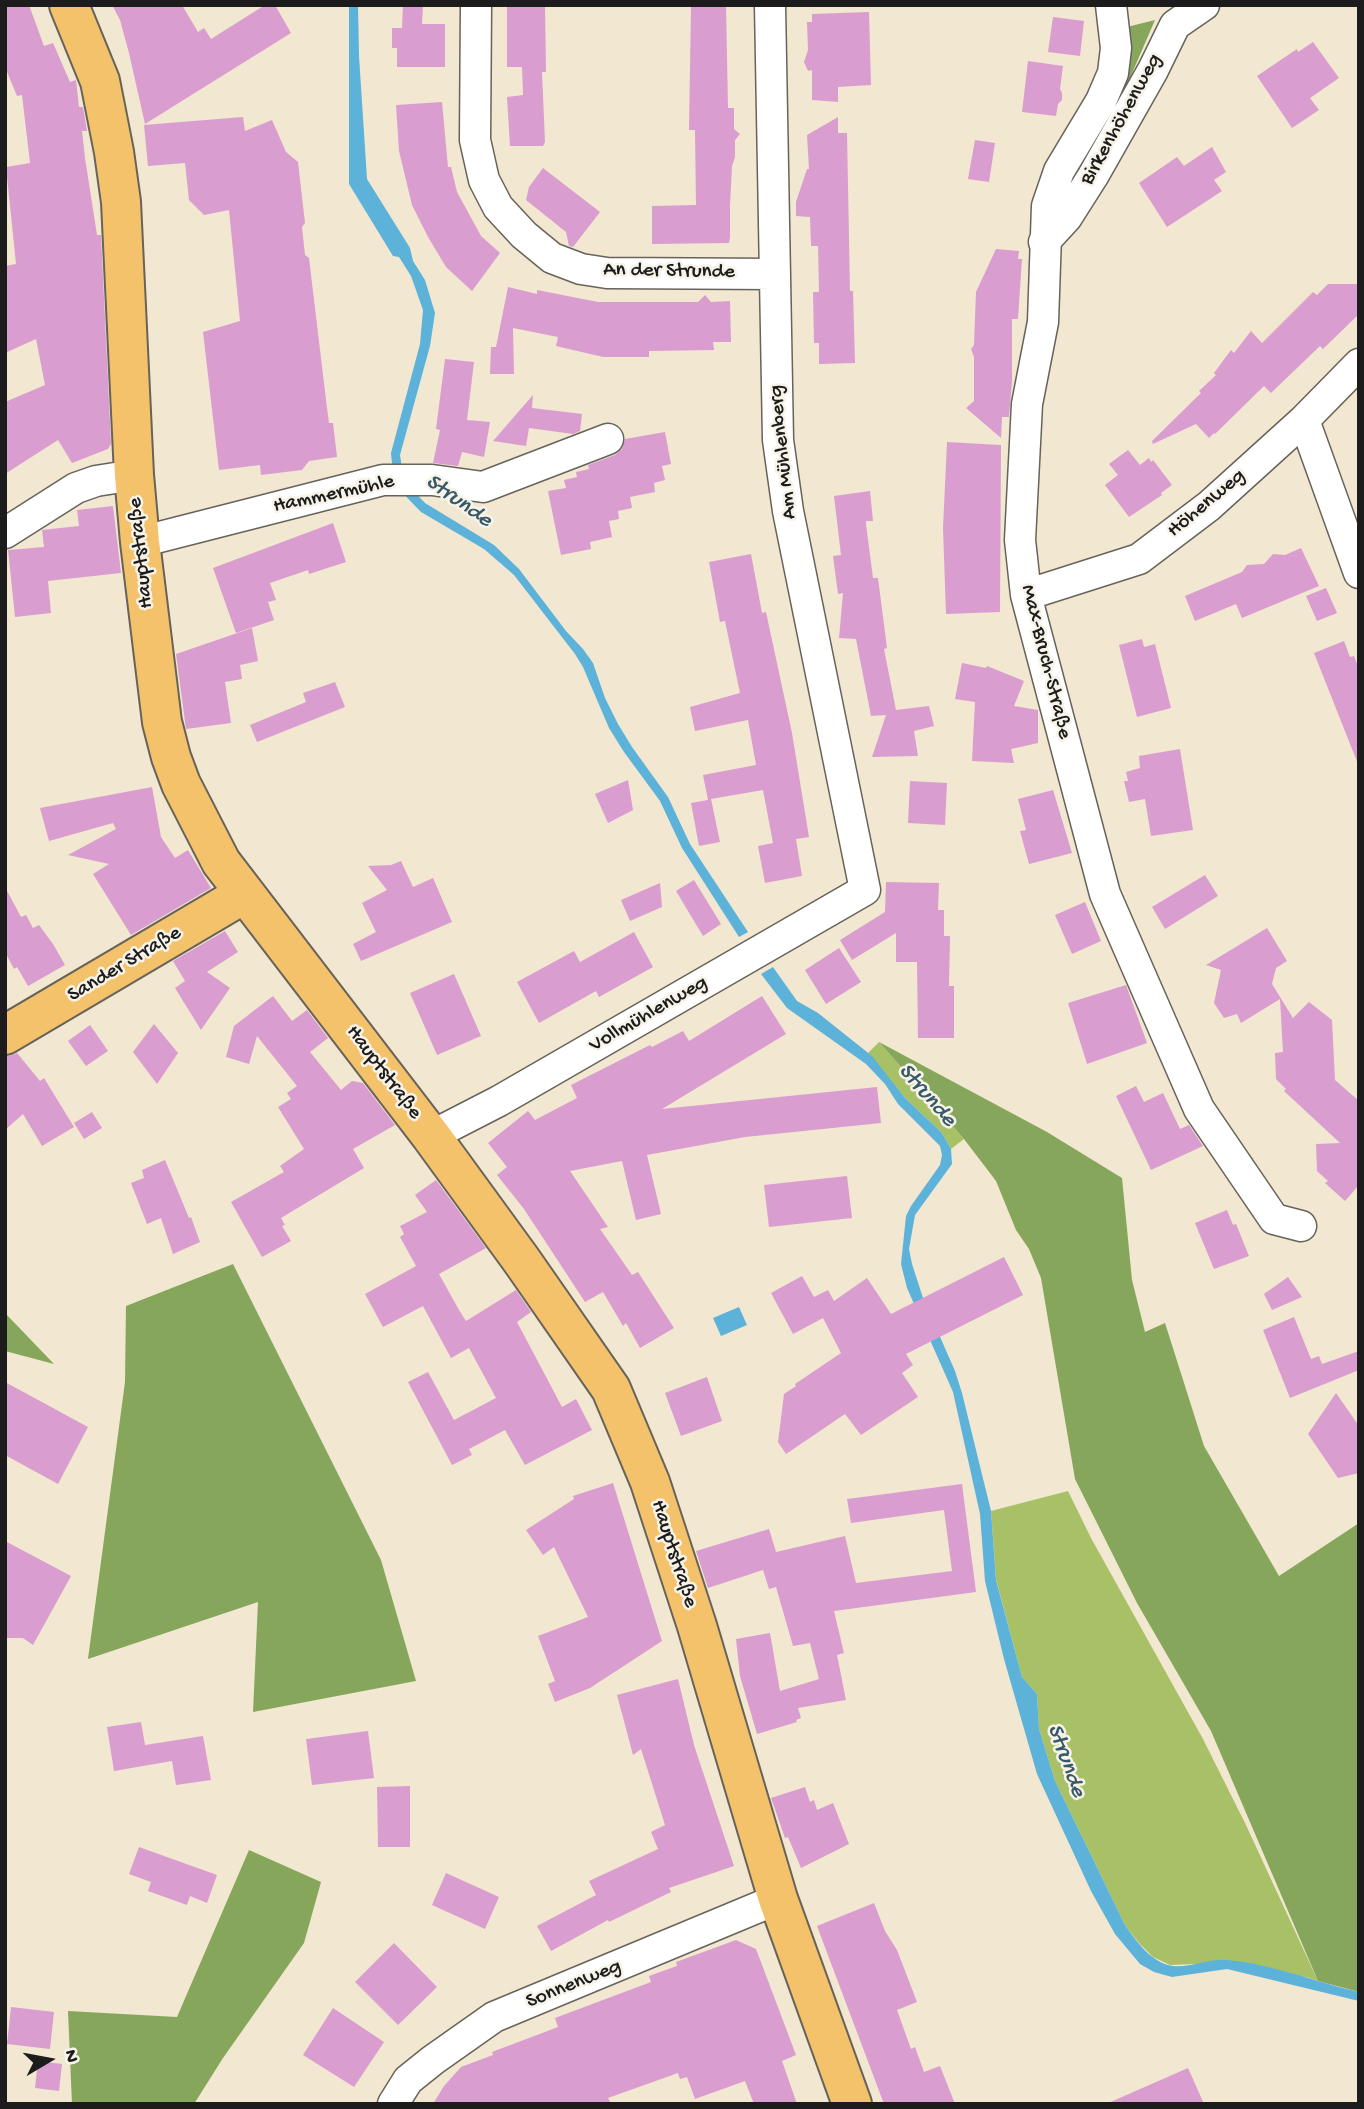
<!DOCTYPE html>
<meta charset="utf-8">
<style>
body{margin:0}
#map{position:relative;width:1364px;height:2109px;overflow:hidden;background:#f2e7d0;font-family:"Gochi Hand",sans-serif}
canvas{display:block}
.frame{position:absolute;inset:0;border:7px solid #1c1c1c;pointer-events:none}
.north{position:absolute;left:14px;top:2025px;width:70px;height:70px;-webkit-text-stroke:5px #f7f3e8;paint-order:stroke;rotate:80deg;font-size:19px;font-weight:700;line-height:28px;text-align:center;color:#1c1c1c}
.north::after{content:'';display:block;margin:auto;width:24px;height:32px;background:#1c1c1c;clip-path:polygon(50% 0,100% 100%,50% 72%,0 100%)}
</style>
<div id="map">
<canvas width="1364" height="2109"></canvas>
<div class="frame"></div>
<div class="north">N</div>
</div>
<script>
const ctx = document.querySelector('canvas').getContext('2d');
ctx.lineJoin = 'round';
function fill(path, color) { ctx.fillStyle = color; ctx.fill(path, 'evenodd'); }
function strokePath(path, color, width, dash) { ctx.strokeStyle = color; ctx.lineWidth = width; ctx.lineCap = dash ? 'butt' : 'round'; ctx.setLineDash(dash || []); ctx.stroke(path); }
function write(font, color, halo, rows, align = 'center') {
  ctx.font = font + ' "Gochi Hand",sans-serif'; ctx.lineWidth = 5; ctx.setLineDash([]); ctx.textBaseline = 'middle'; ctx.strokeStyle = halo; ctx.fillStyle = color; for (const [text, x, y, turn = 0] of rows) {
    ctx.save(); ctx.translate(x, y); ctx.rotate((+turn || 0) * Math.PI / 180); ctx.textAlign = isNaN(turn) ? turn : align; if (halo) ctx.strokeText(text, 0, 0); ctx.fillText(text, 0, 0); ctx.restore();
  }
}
fill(new Path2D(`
 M879,1042L964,1139L951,1149L942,1133L905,1098L868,1053Z
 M1068,1491L1091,1538L1203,1739L1246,1825L1318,1981L1306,1977L1195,1964L1170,1965L1153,1957L1139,1943L1125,1925L1055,1781L1039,1729L1037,1694L1022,1677L996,1579L991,1511Z`), '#a9c166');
fill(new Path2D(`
 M1155,20L1117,108L1063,203L1123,28Z
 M879,1042L1047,1132L1122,1178L1132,1280L1145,1332L1165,1323L1204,1446L1279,1576L1359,1523V1992L1318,1981L1211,1731L1137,1603L1075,1479L1041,1278L1029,1249L1016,1230L996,1181L964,1139Z
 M233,1264L381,1560L416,1681L253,1712L258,1602L88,1659L125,1382L126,1306Z
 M5,1313L54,1364L5,1351Z
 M249,1850L321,1882L304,1943L223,2058L194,2104H72L68,2011L177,2017Z`), '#86a75b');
fill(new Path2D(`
 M349,5H358L359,56L367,179L410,248L413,261L425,280L435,313L430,346L400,455L404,481L425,503L494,545L519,569L566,631L583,649L593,663L605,698L618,724L632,747L668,797L690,844L748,932L739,937L682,848L660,801L624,752L609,728L583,667L575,654L514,575L484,549L421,512L394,484L391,453L420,344L423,310L411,276L399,257L393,256L349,184Z
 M773,967L797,1001L818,1013L872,1056L905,1098L942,1133L951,1149L952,1164L915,1215L909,1249L912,1264L923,1298L955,1371L962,1393L991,1511L996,1580L1022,1677L1037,1694L1039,1729L1055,1781L1125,1925C1136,1940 1148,1959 1168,1965C1186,1970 1208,1958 1227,1960C1272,1964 1315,1982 1359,1992V2001L1227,1969L1172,1977L1154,1972L1140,1964L1115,1934L1091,1891L1037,1774L1004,1659L985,1581L980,1514L953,1392L907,1288L901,1264L906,1216L911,1206L940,1165L942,1155L940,1146L898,1104L885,1084L866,1064L787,1008L761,974Z
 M739,1307L747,1325L721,1336L713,1318Z`), '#5cb2d9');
fill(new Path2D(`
 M5,5H29L44,46L53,43L70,82L76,80L79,107H83L87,131H82L85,158L97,235H101L111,444L108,449L72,463L58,440L5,474V402L45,385L36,339L5,353V266L16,264L6,167L30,163L22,95L17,96L5,67Z
 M112,5H182L198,32L204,28L211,39L265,5H275L291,33L145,124L129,53L120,20Z
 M403,5H423L422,24H445V67H397V48H392V28H402Z
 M507,5H545L546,72H542L545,142L543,146H510L507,97L523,95L522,67H507Z
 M691,5H726L728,108H734V129L740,134L735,140V157L732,166L730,205V237L729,243L652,244V206L696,205L695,130H689Z
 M869,12L871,85L838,87V102L812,100V70L808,71L804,62L808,50L807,22H812V14Z
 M1053,17L1084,21L1080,56L1048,52Z
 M1313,42L1339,78L1310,98L1319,110L1292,128L1257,76L1297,49L1298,52Z
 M1028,61L1063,66L1060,89L1062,93V100L1058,104L1056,116L1022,112Z
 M442,102L448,167H451L457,192L481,236L500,253L472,291L446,267L428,237L412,205L399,151L396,105Z
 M243,117L245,131L272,120L286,152L298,162L305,223L302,227L305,255L309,258L327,408L329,423H333L337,457L309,461L302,470L261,475L260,465L219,470L203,332L240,321L229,210L204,215L189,200L185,163L148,166L144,125Z
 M838,117V133H847L850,291H853L855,363L819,364V343H814L813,292H819L818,246H811L810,217L796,216V202L807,169H809L807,135Z
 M975,140L995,143L989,182L968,179Z
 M1212,147L1226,172L1214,180L1222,191L1167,227L1139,183L1177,157L1184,166Z
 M543,168L600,212L573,247L569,246L566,232L526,200L529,187Z
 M996,249L1019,251L1018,259H1022L1018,319H1012V381L1009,417H1002L1001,438L966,408L974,401V357L971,349L974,345L976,292Z
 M1328,284H1359V314L1323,349L1320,346L1271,393L1264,386L1215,434L1214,433L1209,438L1196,424L1153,444L1152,441L1201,393L1199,391L1216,375L1214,373L1231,350L1234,353L1251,331L1262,343L1313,292L1317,295Z
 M508,287L537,294V290L598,302H698L705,295L711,302L730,301L731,342H713L714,350L649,351V357H603L556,346L558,337L513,328L514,374H490L491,347H496Z
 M445,359L474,362L467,420L490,422L484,457L462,452L458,466L433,463L440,430L436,429Z
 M533,395L532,408L582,414L580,431L573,434L529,428L526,446L493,441Z
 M665,432L671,464L662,466L665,480L654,483L655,492L630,497L632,508L618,511L619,519L609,521L612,537L590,542L591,549L561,555L548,491L566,488L564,480L577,477L576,472L589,469L588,465L615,455L622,449L625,439Z
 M947,442L1001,445L1000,612L946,614L943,528Z
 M1128,450L1140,465L1149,458L1151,462L1153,460L1172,485L1161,493L1162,495L1129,517L1105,485L1118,475L1109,464Z
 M870,491L873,521H866V524L873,578H878L887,648L884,649L896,710L929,706L934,726L914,731L918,756L872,757L886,715L871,716L856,639L839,638L843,593L838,594L833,556L841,555L834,496Z
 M113,506L121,573L48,581L51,613L15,617L8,550L44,547L42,530L79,526L77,510Z
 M333,523L346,562L309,574L308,570L270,583L276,600L268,602L274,620L236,633L213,568Z
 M1301,548L1319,586L1242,618L1236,604L1195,621L1185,596L1242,572L1247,565L1264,564L1273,554L1285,555Z
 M751,554L762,613L766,612L792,733L809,837L796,839L802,876L765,883L758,846L773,843L763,790L711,799L720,842L699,846L691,803L708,800L703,775L756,765L748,720L695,731L690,707L740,693L725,621L720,622L709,562Z
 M1326,588L1337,613L1317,621L1306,596Z
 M252,628L258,661L240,665L242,679L225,682L231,723L186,729L176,654Z
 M1142,639L1144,647L1155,644L1171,708L1137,717L1119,645Z
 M1344,641L1350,657L1354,656L1359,669L1358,764L1314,653Z
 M962,663L986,668L987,666L1024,681L1014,706L1038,710V743L1011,749L1014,763L972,761L975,702L955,699Z
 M335,682L345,707L257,742L250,725L306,702L303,693Z
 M1180,749L1193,830L1151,836L1145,799L1129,802L1124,781H1128L1126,772L1140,768L1139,756Z
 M628,780L633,810L608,823L595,794Z
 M910,781L947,783L945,825L908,823Z
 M152,787L161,837L175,858L188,850L211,888L131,935L93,874L109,864L68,855L116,829L113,823L49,841L40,808Z
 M1053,790L1072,853L1029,864L1020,831L1026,830L1018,799Z
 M401,861L413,887L433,878L452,922L361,961L353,944L376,932L362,903L387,890L368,866L391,865Z
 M1205,875L1218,896L1165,929L1152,907Z
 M694,880L721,924L703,936L676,891Z
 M886,882L939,883L938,910H944V936H950L949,986H954V1038H918L917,962H896V933L852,960L840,940L885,912Z
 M660,883L662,907L630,921L621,900Z
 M5,887L21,917L26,915L33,928L39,925L53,944L65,965L28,986L17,967L14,969L5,952Z
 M1085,902L1101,941L1072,954L1055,915Z
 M1267,928L1287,961L1276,968L1272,984L1293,1018L1309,1002L1332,1020L1335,1080L1359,1101V1185L1345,1201L1325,1183L1328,1181L1317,1171L1316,1144L1340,1143L1284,1091L1286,1089L1276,1079L1275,1053L1283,1052L1280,999L1241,1023L1237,1014L1224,1018L1214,1003L1221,970L1206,965Z
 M225,931L238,952L207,972L230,988L201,1030L175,988L185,981L173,961Z
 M634,932L653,967L599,997L596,991L539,1023L517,982L574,951L580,962Z
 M839,948L861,982L826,1004L805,970Z
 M454,974L481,1036L437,1055L410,993Z
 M1126,985L1147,1043L1087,1064L1068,1003Z
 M273,996L292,1021L307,1010L328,1038L310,1052L341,1090L352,1081L363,1083L395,1125L353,1149L364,1168L281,1218L285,1225L282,1226L291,1241L262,1257L231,1202L284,1172L280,1166L304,1149L278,1107L291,1099L287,1093L297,1086L257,1036L249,1064L226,1057L234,1026Z
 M762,996L786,1034L662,1109L877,1087L881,1123L745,1137L647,1155L661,1214L636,1220L622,1161L570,1171L608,1227L600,1229L632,1275L638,1272L674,1328L640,1348L626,1323L623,1326L603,1292L585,1302L524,1209L497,1175L507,1167L488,1143L528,1111L535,1120L577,1098L571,1085L650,1045L652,1047L683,1031L689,1041Z
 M154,1024L178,1053L157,1084L133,1052Z
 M90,1025L108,1051L86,1066L68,1041Z
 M17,1053L40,1081L44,1078L74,1127L42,1146L23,1114L5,1130V1057Z
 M1136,1086L1144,1102L1163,1093L1180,1129L1189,1125L1203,1146L1151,1170L1116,1096Z
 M92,1112L102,1128L84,1139L74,1123Z
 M165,1160L189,1218L191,1217L200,1242L173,1254L161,1218L147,1224L131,1183L144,1178L142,1170Z
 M847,1176L852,1218L769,1227L764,1185Z
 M436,1180L486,1248L439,1274L459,1310L466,1321L516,1290L531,1312L517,1322L562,1407L576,1399L592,1430L525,1465L505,1430L469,1449L472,1455L452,1465L408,1382L428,1372L454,1420L496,1398L469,1348L451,1358L423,1306L383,1327L365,1294L416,1266L400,1237L404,1234L400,1226L427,1212L415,1195Z
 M1227,1210L1233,1225L1236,1224L1249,1256L1214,1269L1195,1223Z
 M1004,1257L1023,1295L906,1354L913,1365L902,1373L918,1397L861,1435L845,1414L786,1454L778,1442L784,1394L796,1386L795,1384L841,1353L823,1318L793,1334L771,1293L802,1276L814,1297L828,1290L834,1301L867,1278L891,1314Z
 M1288,1277L1302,1297L1272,1310L1264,1294Z
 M1294,1317L1311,1359L1319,1356L1322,1364L1359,1351V1370L1290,1398L1263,1330Z
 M707,1377L722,1421L681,1436L665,1393Z
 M5,1382L88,1427L58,1484L5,1455Z
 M1336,1393L1359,1426V1473L1338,1478L1308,1434Z
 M613,1483L662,1641L590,1688L555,1702L548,1684L555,1681L538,1636L588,1617L554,1547L543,1555L526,1530L574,1499L573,1496Z
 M962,1484L976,1592L834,1611L844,1653L837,1655L846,1700L798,1708L801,1718L796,1720L797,1722L757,1734L740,1676L736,1639L770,1633L780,1691L819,1679L810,1643L793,1646L776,1587L769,1589L763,1570L708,1588L696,1551L769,1529L776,1552L845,1536L856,1583L952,1571L944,1510L851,1523L847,1499Z
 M5,1541L71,1576L33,1645L23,1638H5Z
 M678,1679L694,1745L734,1866L669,1888L671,1892L609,1922L608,1920L551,1951L537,1926L596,1895L589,1881L658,1849L651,1832L665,1825L641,1749L633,1755L617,1695Z
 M141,1722L145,1745L203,1736L211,1780L176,1785L172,1761L114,1771L107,1727Z
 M368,1731L374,1778L312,1785L306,1739Z
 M410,1786V1847H378L377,1787Z
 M805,1787L810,1802L814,1800L817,1810L833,1803L849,1844L801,1868L788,1837L785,1838L771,1798Z
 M139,1847L217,1875L207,1903L190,1896L187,1905L148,1891L151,1882L129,1874Z
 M446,1873L499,1897L485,1929L432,1905Z
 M874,1903L885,1931L897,1950L917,2002L897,2010L911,2049L915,2047L924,2072L940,2066L955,2104H884L817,1926Z
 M736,1940L756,1949L796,2055L782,2061L797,2104H754L745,2081L695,2099L687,2077L680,2079L678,2073L608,2098L611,2104H433L444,2086L461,2067L493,2055L492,2052L558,2027L555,2018L651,1982L649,1976L677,1966L676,1962Z
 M394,1943L437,1987L398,2025L355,1982Z
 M11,2007L54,2012L50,2049L7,2044Z
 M333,2008L384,2042L354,2087L303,2055Z
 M38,2061L62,2064L59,2091L35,2088Z
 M1188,2068L1204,2104H1106Z`), '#da9dd0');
const minor = new Path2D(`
 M476,5L475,140L484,180L498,207L524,235L552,258L581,269L607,273L775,274
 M1111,5L1116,48L1113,73L1101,101L1059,171L1047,206L1043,322L1027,404L1020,540L1026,595L1105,894L1199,1109L1274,1219L1301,1226
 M1044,242L1067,217L1093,176L1153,70L1175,25L1204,5
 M1304,420L1359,573
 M5,533L76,488L96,481L134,475
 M140,542L383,480H432L483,487L608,439
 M1026,595L1139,559L1209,506L1304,420L1359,364
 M431,1136L499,1101L865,890L788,511L778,440L770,5
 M393,2104L408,2080L433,2060L494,2017L778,1899`);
const major = new Path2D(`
 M69,5L100,81L114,152L121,202L134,475L140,542L162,722L171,757L181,784L221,862L431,1136L522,1261L611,1389L650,1482L697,1626L778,1899L852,2104
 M5,1035L244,894`);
strokePath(minor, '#67635b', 33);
strokePath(major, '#67635b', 42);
strokePath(minor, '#fff', 30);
strokePath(major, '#f4c26a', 38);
write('21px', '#1c1c1c', '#f7f3e8', [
 ["Birkenhöhenweg",1122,120,-61],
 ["An der Strunde",669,272,1],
 ["Am Mühlenberg",784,452,-96],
 ["Hammermühle",334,495,-12],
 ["Höhenweg",1207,504,-40],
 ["Hauptstraße",142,553,-96],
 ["Max-Bruch-Straße",1045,662,76],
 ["Sander Straße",125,965,-31],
 ["Vollmühlenweg",649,1015,-30],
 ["Hauptstraße",383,1073,53],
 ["Hauptstraße",673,1554,72],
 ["Sonnenweg",574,1985,-22]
]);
write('italic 23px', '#365868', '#f7f3e8', [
 ["Strunde",458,502,35],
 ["Strunde",926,1096,49],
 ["Strunde",1065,1761,70]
]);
</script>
